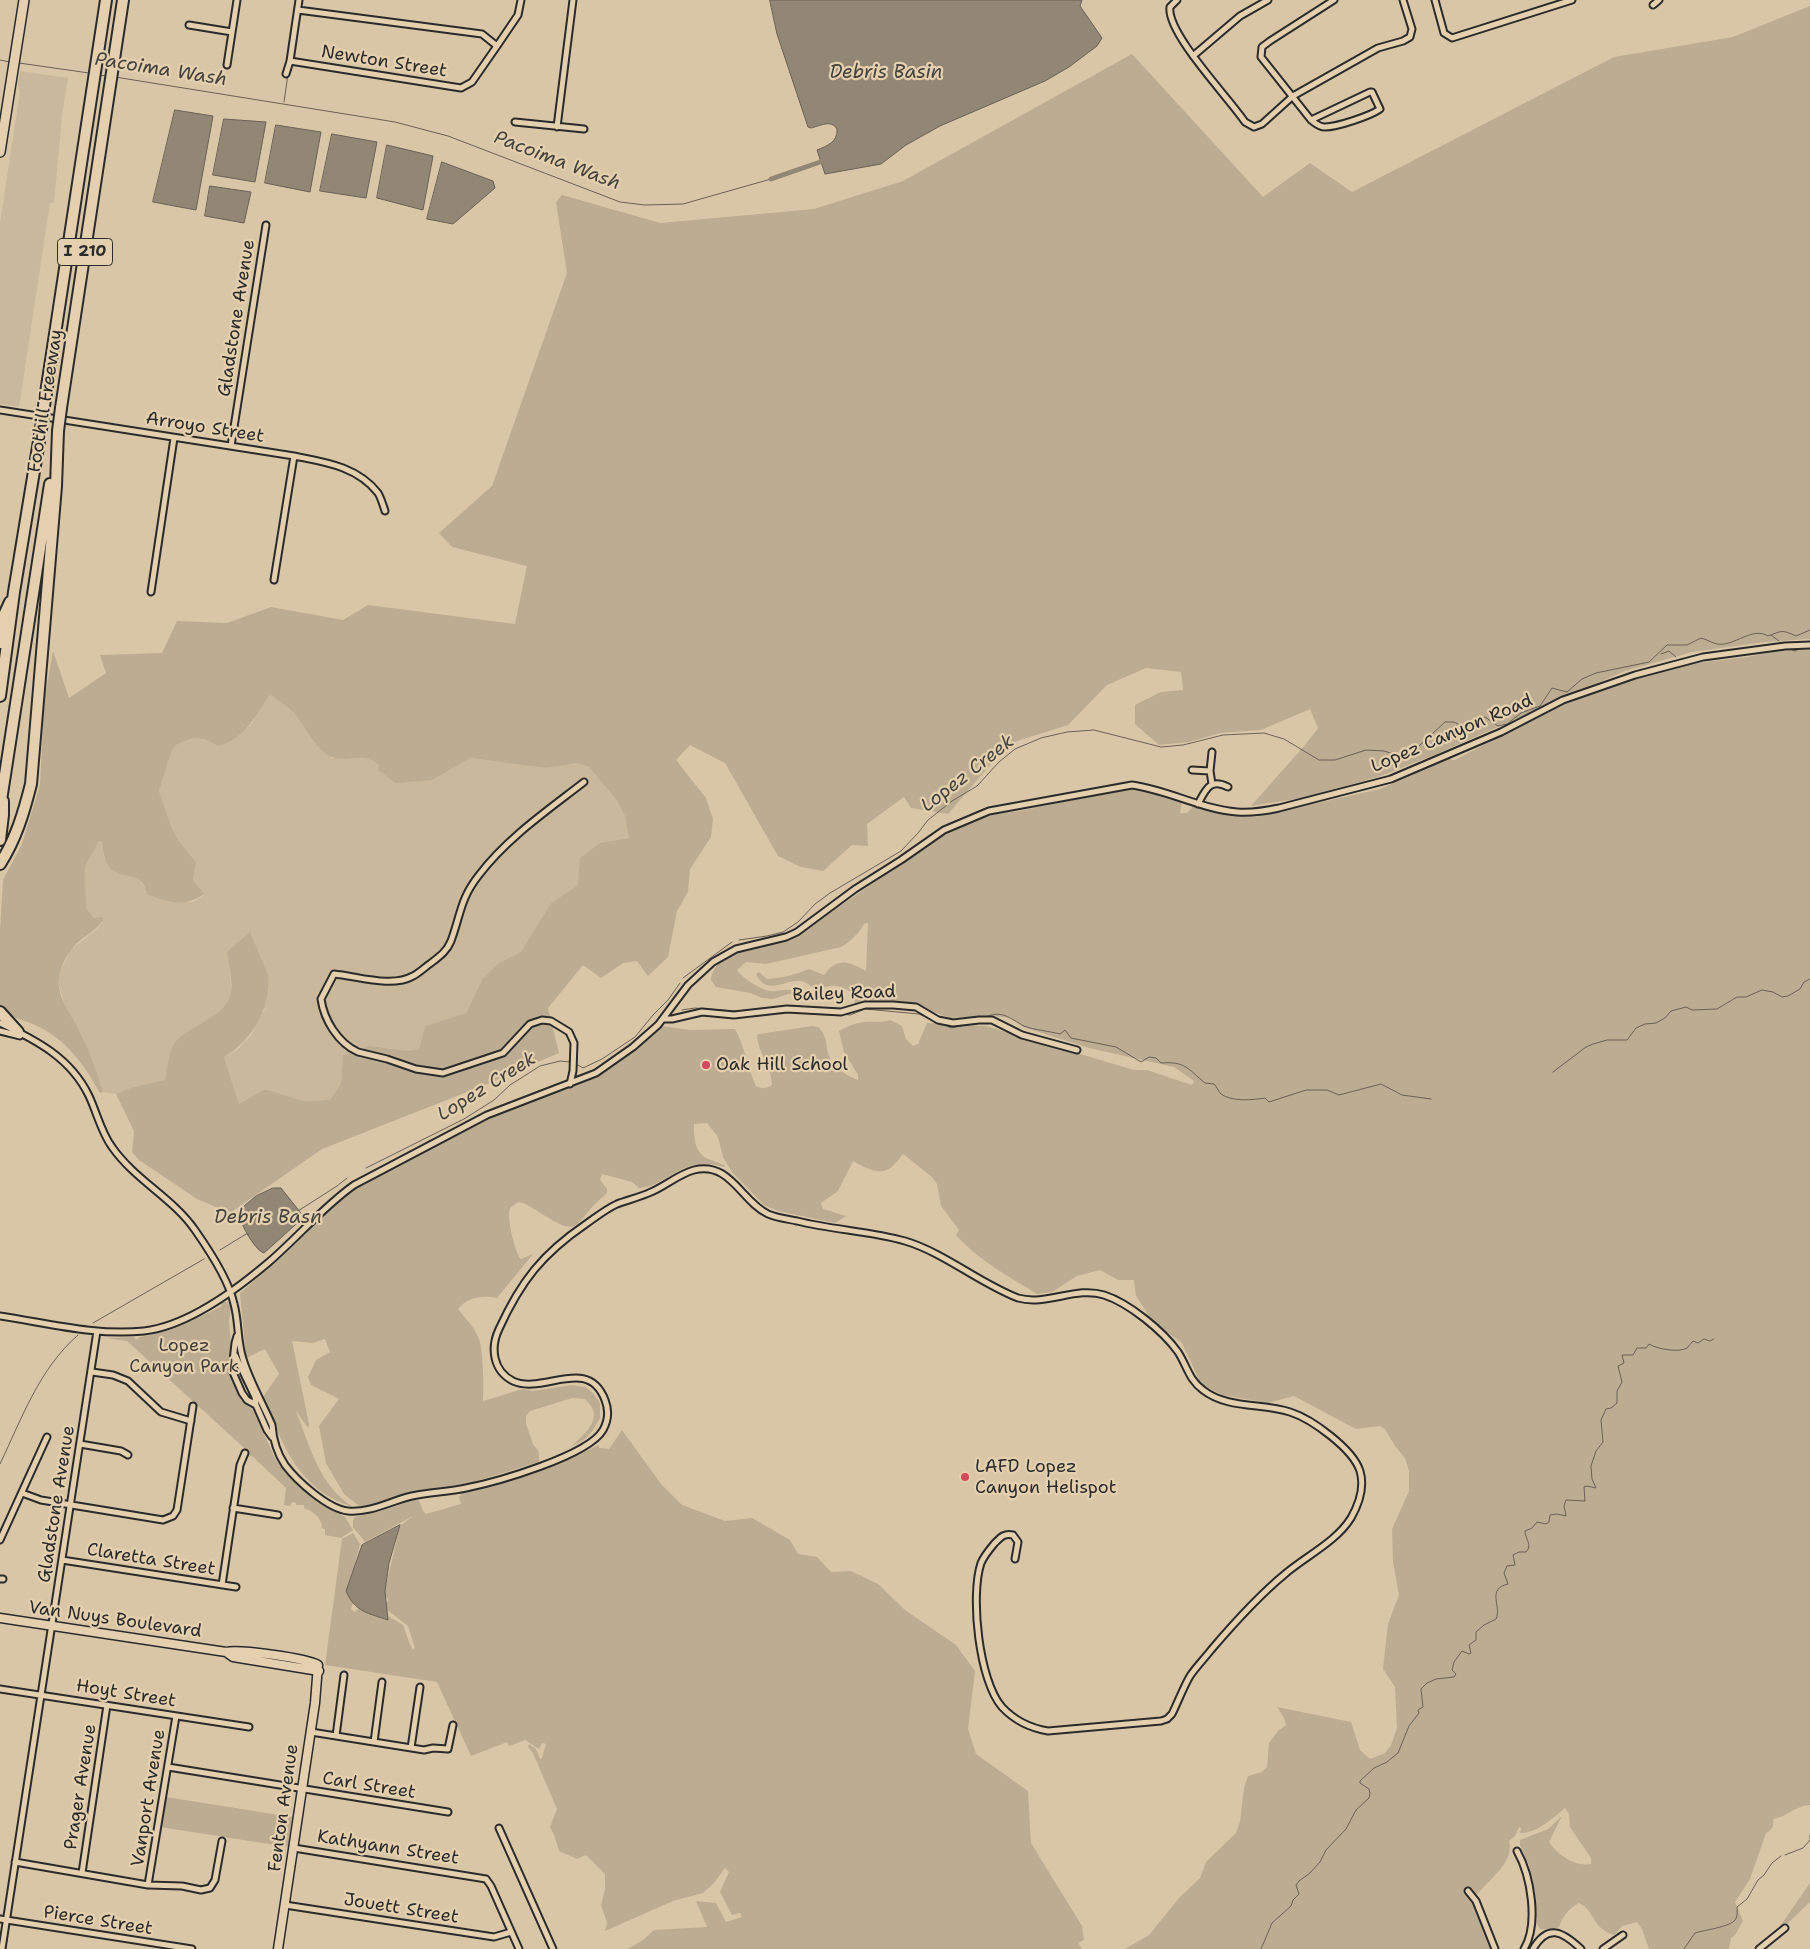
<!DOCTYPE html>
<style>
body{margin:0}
canvas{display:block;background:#d9c6a6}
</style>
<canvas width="1810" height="1949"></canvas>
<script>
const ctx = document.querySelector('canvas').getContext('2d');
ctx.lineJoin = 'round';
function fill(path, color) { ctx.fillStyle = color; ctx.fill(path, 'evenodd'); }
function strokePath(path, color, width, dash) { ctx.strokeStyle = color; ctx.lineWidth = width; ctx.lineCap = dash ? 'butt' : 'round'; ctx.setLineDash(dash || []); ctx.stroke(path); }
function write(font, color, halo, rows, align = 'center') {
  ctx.font = font + ' "Shantell Sans",sans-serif'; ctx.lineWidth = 4.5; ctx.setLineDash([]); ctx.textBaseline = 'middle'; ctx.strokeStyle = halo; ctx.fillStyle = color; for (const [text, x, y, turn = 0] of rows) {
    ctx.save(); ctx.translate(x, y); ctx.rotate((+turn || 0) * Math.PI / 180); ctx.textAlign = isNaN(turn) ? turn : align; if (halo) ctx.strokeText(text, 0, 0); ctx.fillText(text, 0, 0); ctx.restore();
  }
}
fill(new Path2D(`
 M20,71L68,78L62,116L54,203H50L19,407L0,404V223L20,92L18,84Z
 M270,693L293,712L332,758H369L376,761L379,766L432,780L469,758L546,768L577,763L589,767L616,799L625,816L629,838L600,843L578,885L551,903L521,952L499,963L483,978L466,1013L425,1026L419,1049L408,1051L370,1046L343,1055L341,1083L330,1100L303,1101L267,1090H261L239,1104L224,1057L237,1050L252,1034L257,1021L265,1009L227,952L232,992L228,1003L171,1051L165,1080L130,1088L116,1094L103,1092L83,1037L65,1007L59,985V974L71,950L98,928L104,919L94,918L86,908L85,867L99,841L102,842L104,858L115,872L137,877L145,888L166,901L193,902L204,895L193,880L196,862L178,840L170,827L159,791L171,751L176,745L192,738L204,739L218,746L250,726Z`), '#c9b89b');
fill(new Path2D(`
 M1810,6V639L1765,642L1692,652L1625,671L1432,756L1378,777L1302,798L1251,806L1305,745L1318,728L1310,709L1261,730L1220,733L1189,742L1159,745L1135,724V705L1161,692L1183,690L1181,672L1146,668L1107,685L1068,725L1008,744L948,814L911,808L904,797L867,824L868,846L852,845L823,871L801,867L778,856L725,763L690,745L676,760L706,798L713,819L711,837L690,869L688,892L677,911L668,957L648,976L637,961L623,963L601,978L583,965L548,1008L559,1053L485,1085L322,1149L230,1213L197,1199L139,1160L132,1152L134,1131L116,1094L130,1088L165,1080C168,1068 168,1050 177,1040C182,1034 193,1029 199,1025C240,1000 233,995 227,952L250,932L268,975C271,1008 252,1041 224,1057L239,1104L262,1090H268L303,1101L330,1100L341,1083L343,1055L370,1046L408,1051L419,1049L425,1026L466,1013L483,978L499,963L521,952L551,903L578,885L580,858L600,843L629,838L625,816L616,799L589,767L577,763L546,768L470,758L432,780L396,783L378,770L379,766C368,750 346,763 332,757C317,752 305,725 294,713C287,706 278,700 270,694C257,714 244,740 218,746L204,739L192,738L176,745L171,752L159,791L171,827L178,840L196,862L193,880L204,894C184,908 168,902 147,894C142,869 122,881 110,868C104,861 103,851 102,842L99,841L85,867L86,908L94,918L102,917L104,919C95,933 79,938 71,950C44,988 68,1005 83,1038C91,1055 97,1074 103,1092L100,1093C85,1066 66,1039 37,1026C23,1019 10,1019 0,1006V931L3,880L22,844L40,785L44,702L53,651L69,698L106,673L100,655L162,653L177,621L227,623L271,607L343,620L368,605L515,624L527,566L452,547L439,533L492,486L567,273L556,202L562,195L660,223L814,209L903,181L1132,54L1263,197L1310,163L1352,192L1614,57L1733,37Z
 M1792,648L1810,649V1805C1796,1805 1787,1817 1773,1819C1774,1825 1773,1830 1766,1833L1750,1879L1735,1902L1743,1921L1735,1935L1731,1938L1729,1949H1649L1642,1929L1637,1922L1622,1926L1614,1935C1591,1928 1595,1910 1579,1903C1568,1909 1563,1916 1559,1927L1550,1930L1540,1929L1537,1924L1529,1865L1520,1845V1840L1548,1829L1562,1816L1549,1842C1558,1855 1575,1867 1591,1864V1858L1570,1827L1569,1814L1565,1808C1553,1818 1536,1834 1520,1833L1521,1828L1519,1827L1515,1836L1509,1841C1515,1865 1484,1882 1473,1900L1493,1949H1125L1149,1935L1179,1898L1200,1878L1206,1862L1236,1833L1240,1822L1244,1788L1248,1776L1262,1772L1267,1767L1269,1743L1278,1731L1286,1725L1284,1718L1277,1707L1351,1722L1360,1750L1370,1759L1385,1753L1391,1745L1397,1728L1395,1687L1383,1669L1388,1624L1399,1595L1393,1562L1392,1529L1409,1491V1471L1405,1458L1395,1446L1385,1429L1380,1426L1356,1429L1294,1396L1268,1403L1222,1395L1201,1384L1182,1343L1153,1322L1136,1296L1134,1280H1118L1100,1270L1077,1276L1052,1292L1037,1294C1008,1276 978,1260 956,1235L959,1230L941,1206L937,1184L932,1177L903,1154C899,1159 894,1166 889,1169C878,1176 862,1166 853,1161L838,1191L821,1203L823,1209L846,1216L835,1223L778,1211L764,1205L732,1172L723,1157L718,1137L707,1123L694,1124C694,1136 694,1151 706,1158C712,1161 719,1162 725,1166L724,1167C716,1165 709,1163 701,1164C678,1165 661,1187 639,1188L632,1182L602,1174L600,1180L607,1189V1193C601,1199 593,1205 588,1212C583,1217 581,1223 574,1226C562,1232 534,1205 519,1202C516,1204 511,1206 510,1209C506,1215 515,1254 521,1259L533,1254L497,1298C482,1295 468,1297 458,1309C466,1319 477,1330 480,1342C483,1357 484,1386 483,1401L523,1389L533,1391L572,1385L585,1387L592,1392L600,1403V1418L593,1430L585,1439L571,1447C585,1433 606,1418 585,1399L572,1398L530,1411L526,1416V1424L533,1444L539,1452V1462L470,1483L406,1493L373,1506H359L344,1494L326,1463L319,1426L339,1399L311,1385L308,1377L316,1360L330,1352L325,1339L313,1343L292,1341L309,1424L308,1428L296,1411C310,1447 319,1485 353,1507C298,1490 283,1445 263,1397L279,1374L265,1349L246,1358L240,1293L283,1256L344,1196L354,1189L495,1115L597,1077L637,1047L662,1026L690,1030L735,1029C745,1047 747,1067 756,1086C762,1089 766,1089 772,1085C772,1067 758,1053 757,1035L759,1034L812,1026L818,1027C828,1037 825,1044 829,1056C833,1068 847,1076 858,1080V1075L844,1052L839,1031C847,1026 855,1023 865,1022C874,1021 881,1023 890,1020L902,1026L906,1039L913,1046L918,1044L927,1023L986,1026L1134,1070H1147L1192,1085L1194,1081L1174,1067L1089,1048L1023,1027L1011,1018L993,1016L950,1018L905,1002L875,1001L855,1004L853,993C848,990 841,986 835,986C829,985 822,989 815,988C811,987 807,982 801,981C785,979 767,997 756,974L759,972L767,979C782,978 795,975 809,969L824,975C837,957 848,961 866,971L868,923L864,924C860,932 849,943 841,947L766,964L746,962L737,970C744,979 760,990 771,991C779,992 788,987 795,992L773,999L762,998L750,993L716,987L711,980C716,945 770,948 796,936L944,835L962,826L995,814L1020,811L1122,790L1131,789L1162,794L1182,801L1180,813H1187L1194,805L1223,812L1255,817L1380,789L1429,768L1434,763L1447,756L1452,760H1455L1506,733L1579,697L1630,678L1694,661L1697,663L1747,657Z
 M222,1302H228L231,1307L229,1321L232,1356L230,1367L241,1400L253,1410L275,1458L286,1474L322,1505L345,1517L353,1530L341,1538L325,1535V1529L322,1528C322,1518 313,1511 304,1508V1505H296V1503L292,1502L290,1506L284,1505L286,1488L252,1456L249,1457L250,1454L242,1446L127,1341L106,1338L134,1337L136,1340L140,1337C171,1333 195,1319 222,1306L221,1304Z
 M622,1430L661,1484L682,1505L725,1521L752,1518L790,1540L798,1554L817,1557L831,1572L851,1571L878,1584L905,1610L956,1645L975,1671L968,1729L976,1754L1028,1791L1031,1843L1082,1926L1084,1940L1078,1943L1082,1949H628L643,1940L654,1930L707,1927L696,1901L716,1903L726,1922L742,1917L740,1913L732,1915L720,1892L729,1872L725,1868L714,1883L703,1893L673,1901L605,1931L607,1923L601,1905L605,1889V1874L586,1855L577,1859L559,1851L555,1837L550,1827L557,1809L533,1753L528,1747L529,1744L536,1749L540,1759L542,1758L546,1744L542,1743L539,1749L525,1740L509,1746L507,1742L471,1756L437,1682L325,1665L342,1539L353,1533L360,1544L349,1586L354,1599L351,1609L355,1612L365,1602L403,1625L410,1645L413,1649L415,1648L408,1626L381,1605L388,1602V1599L384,1594L400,1526L413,1516L365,1542L353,1527V1520L355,1517L378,1512L418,1498L423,1511L426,1514L461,1504L459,1497L462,1493L549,1468L599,1445V1448L609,1449Z
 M166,1797L292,1817L288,1847L160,1827Z
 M1810,1883V1902L1785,1926L1776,1932Z`), '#bcac92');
const water = new Path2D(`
 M770,0H1082L1080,6L1102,38L1097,46L1069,67L1045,81L940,126L906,145L881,164L825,174L817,150C827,146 838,142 837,129C831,119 820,126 811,128L808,127L777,34Z
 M175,110L213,116L196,210L153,202Z
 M224,119L266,122L255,182L213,175Z
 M276,125L321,132L310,192L265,183Z
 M332,134L377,142L366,198L320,191Z
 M387,145L433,156L423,210L377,198Z
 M442,162L493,181L495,188L453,224L427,219Z
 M210,186L251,192L244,223L205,216Z
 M273,1188H281L304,1217L264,1253C254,1250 239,1221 238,1211L256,1196Z
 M400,1525L389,1563L385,1591L388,1620C368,1613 355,1612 346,1591L362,1545Z`);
fill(water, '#928674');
strokePath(water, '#696257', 1);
strokePath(new Path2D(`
 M0,60L10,62
 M19,63L89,73
 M98,75L106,76
 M115,77L395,122L448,136L620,202L645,205L683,204L771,179
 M284,102L288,74L292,70
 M1771,635L1779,641
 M1792,650L1795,651L1802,648
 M1661,654L1669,651L1676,657
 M1695,662L1703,660
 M739,940L767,936L783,932L798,922L815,904L830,893L901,851L918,833L928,820L952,801L977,786L999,762L1015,749L1041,738L1067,732L1094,730L1161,747L1183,745L1223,735L1264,733L1284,739L1319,760H1335L1366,750L1384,751L1406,758L1445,722H1454L1462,726C1471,724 1476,718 1485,717L1498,726L1507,724L1521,713L1540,706L1552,688L1567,692L1582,679L1596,673L1649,662L1667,645H1687L1701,638C1706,639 1712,643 1717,644C1734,647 1752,626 1768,636C1782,631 1781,629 1796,636L1810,630
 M683,978L732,942
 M682,1010L695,1008L736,1011L793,1006L812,1008
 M842,1014L850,1015L865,1009L919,1014L935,1021
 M983,1018C1002,1009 1009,1018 1024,1026C1034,1030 1049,1031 1060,1034L1065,1030L1071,1038L1116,1047L1141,1062L1149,1057L1156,1058L1161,1063C1185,1061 1188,1069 1205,1083L1214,1084C1217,1087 1218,1091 1221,1094C1232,1102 1253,1100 1265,1098L1269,1102L1306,1090H1327L1339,1095L1381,1084L1402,1095L1431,1099
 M941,1023L951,1028L970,1024
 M578,1065L583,1068L602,1059L635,1037L653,1015L668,1000L680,983
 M1553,1072L1586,1047L1593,1044L1607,1040H1627L1636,1028L1645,1024L1656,1023L1665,1018L1671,1011L1686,1007L1692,1010L1717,1009L1737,997H1746L1762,990L1773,992L1782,997L1788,996L1800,989L1804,982L1810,979
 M366,1168L464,1119L494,1100L510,1085L540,1066L560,1061L570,1062
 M298,1211L337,1186L347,1178
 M220,1250L246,1234H249
 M93,1323L204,1259
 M0,1464C22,1418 39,1369 78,1335
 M1810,1835V1839
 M1785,1855L1803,1848L1810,1840
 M1261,1949L1272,1923L1291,1906L1293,1900L1299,1894L1296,1885L1299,1881L1310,1873L1320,1862L1326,1850L1346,1829L1356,1810L1369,1798L1370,1793L1369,1789L1360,1783V1781L1374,1768L1387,1762L1398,1753L1409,1726L1419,1713L1418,1710L1423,1707L1421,1689L1427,1683L1436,1679L1454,1677L1456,1674L1452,1670L1454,1662L1462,1651L1469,1654L1471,1653L1469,1645L1476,1640V1632L1484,1625L1496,1619C1502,1606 1486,1589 1508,1584L1504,1573L1507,1566L1515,1565L1513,1555L1519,1552H1526C1533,1545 1525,1539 1525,1531L1532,1528L1537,1522L1546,1524L1549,1522L1550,1515L1557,1514L1566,1516L1564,1506L1566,1500L1585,1501L1584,1487L1587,1486L1596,1488L1592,1479L1591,1466L1596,1451L1603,1442L1601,1420L1606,1409L1611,1408L1617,1403V1391L1622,1382L1618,1366L1624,1363L1622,1355H1633L1637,1348H1646L1649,1344C1657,1349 1679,1353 1687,1348C1689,1346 1691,1343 1693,1341L1698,1343L1704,1339L1710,1341L1714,1339
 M1684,1949L1695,1933C1704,1930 1730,1927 1735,1920C1738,1916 1737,1911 1737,1907L1747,1899L1758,1880L1764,1875L1772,1863L1781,1856`), '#696257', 1);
strokePath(new Path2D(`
 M771,179L826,160`), '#928674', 5);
const street = new Path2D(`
 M1177,0L1170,7C1166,33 1230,99 1245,122L1254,127L1262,124L1293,96L1378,48L1403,41L1410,37L1412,29L1403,0
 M1435,0L1444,33L1452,38L1572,0
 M1653,5L1659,0
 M298,10L482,34L497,46
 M189,25L232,32
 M1193,56L1240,16L1268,0
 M290,61L461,88L472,82L497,46L518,15L521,0
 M227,65L237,0
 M286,74L290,61L299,0
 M1311,120L1370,92H1372L1380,109C1370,116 1337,127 1325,127C1319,127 1315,123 1311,120L1261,57L1262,47L1270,41L1334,0
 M515,122L584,129
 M557,127L573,0
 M0,410L294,456C324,462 357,466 378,493C381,498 383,505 385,511
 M231,446L266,225
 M274,580L294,456
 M151,592L174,438
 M1212,752L1210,771L1212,784
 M1192,770L1210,771
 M1198,804C1206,789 1210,778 1228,787
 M664,1019H672L702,1012L734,1015L787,1009L841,1012L865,1005H893L916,1007L938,1020L953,1023L979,1020H992L1022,1035L1077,1050
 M0,1023C36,1040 71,1058 89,1096C97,1113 101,1132 112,1147C135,1180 173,1198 195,1230C209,1250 229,1280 234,1304C239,1322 237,1341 243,1359C250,1382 263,1404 272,1425C273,1439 277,1453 285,1465C297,1481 328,1509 348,1511C371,1513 390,1501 412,1496C430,1492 448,1492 466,1488C496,1482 588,1456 603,1430C608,1421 609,1410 605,1400C588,1355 543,1395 513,1381C493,1371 490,1348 499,1329C521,1281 542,1254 586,1224C596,1217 606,1209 617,1204C628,1200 640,1197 651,1192C665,1186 679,1174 694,1170C730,1161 741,1201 768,1214C777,1218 788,1219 797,1221C833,1230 870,1231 905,1241C945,1253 979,1283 1018,1298C1047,1306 1076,1286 1104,1295C1129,1303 1163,1331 1178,1352C1187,1366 1189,1380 1203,1390C1227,1409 1262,1403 1290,1412C1312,1419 1353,1449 1360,1471C1365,1488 1359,1504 1351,1518C1336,1542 1306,1556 1285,1574C1257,1597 1234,1623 1211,1650C1204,1659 1196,1667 1190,1676C1183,1688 1178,1702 1172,1714L1167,1719L1161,1721L1048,1731C1030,1728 1015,1721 1002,1707C979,1681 970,1596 981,1563C984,1556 989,1550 994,1544C1000,1538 1003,1533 1013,1535L1018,1542L1015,1559
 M0,1031L20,1036
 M570,1084L573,1071L574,1043L569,1032L551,1021L542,1020L530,1024L503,1053L443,1073L416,1069L387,1059L358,1052C338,1043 324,1020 321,999L334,974C357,976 392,988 413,976C419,973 425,967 431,963C440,956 447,951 451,941C461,914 460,899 479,875C507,838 548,810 584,782
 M0,1316C47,1323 96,1336 144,1331C188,1326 236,1290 269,1262C298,1237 323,1207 354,1185L487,1115L596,1073L633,1047L658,1025L688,985L713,962L736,949L786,937L797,932L855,889L901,860L944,830L989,811L1132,785C1168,790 1201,809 1237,812C1251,813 1265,811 1279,808L1391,779L1501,732L1563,700L1635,675L1703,657L1785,646L1810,645
 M237,1336L235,1343L232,1370L242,1393L247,1400L256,1405L267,1430L272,1437
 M235,1355L255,1397L256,1405
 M92,1372L113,1375L128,1381L161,1412L191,1421
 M80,1444L121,1451L128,1455
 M22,1493L41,1500L163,1520L173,1516L177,1510L193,1406
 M233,1508L278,1515
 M0,1540L47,1437
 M62,1560L236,1587
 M0,1579H3
 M222,1585L240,1465L245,1453
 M0,1689L249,1727
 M311,1732L424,1750L433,1748L448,1749L453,1725
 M336,1736L344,1675
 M374,1742L382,1682
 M411,1748L420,1687
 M168,1767L448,1812
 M499,1828L553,1949
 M294,1848L486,1879L491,1886L519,1949
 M1517,1851C1531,1876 1539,1924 1524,1949
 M15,1862L148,1885L182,1886L201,1890L210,1888L215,1880L222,1841
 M82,1873L107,1705
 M148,1885L176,1716
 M1468,1891L1476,1901L1495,1949
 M285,1905L494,1937L511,1932
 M0,1919L192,1949
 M2,1949L97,1331
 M1533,1949C1548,1923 1563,1932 1581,1949
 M1603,1949L1623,1935
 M1759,1949L1785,1928`);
const secondary = new Path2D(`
 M0,1618L226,1652C239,1649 306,1658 318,1665L315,1703L278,1949
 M226,1652L233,1657L319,1671`);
const primary = new Path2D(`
 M0,152L24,0`);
const highway = new Path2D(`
 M44,406L106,0
 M61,408L123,0
 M0,643L5,613L10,602
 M0,696L14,592L41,429
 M0,807L50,484
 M0,840L3,815V801
 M0,864C16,839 24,812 31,784L56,486L58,431
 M0,1012L18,1032`);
strokePath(street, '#2b2b2b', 9);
strokePath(secondary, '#2b2b2b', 11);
strokePath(primary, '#2b2b2b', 12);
strokePath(highway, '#2b2b2b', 14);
strokePath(street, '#e4d0ae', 5);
strokePath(secondary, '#e4d0ae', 8);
strokePath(primary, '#e4d0ae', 9);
strokePath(highway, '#e4d0ae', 10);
const highwayBridge = new Path2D(`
 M41,429L44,406
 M58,431L61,408`);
strokePath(highwayBridge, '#2b2b2b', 14, []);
strokePath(highwayBridge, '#e4d0ae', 10);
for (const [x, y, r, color] of [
 [706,1065,5,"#d1495b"],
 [965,1477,5,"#d1495b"]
]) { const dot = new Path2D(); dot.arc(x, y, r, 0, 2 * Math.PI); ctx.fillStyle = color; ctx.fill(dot); strokePath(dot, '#e4d0ae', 2); }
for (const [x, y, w] of [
 [85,252,55]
]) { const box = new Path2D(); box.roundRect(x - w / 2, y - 13.5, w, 27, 4); ctx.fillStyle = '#e4d0ae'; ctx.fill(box); strokePath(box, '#2b2b2b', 1); }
write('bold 16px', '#2b2b2b', null, [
 ["I 210",85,252]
]);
write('18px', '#2b2b2b', '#e4d0ae', [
 ["Newton Street",384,62,9],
 ["Gladstone Avenue",237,318,-81],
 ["Foothill Freeway",46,401,-81],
 ["Arroyo Street",205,428,9],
 ["Lopez Canyon Road",1452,734,-23],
 ["Bailey Road",844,994,-2],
 ["Gladstone Avenue",57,1504,-81],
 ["Claretta Street",151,1560,9],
 ["Van Nuys Boulevard",115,1620,8],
 ["Hoyt Street",126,1694,9],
 ["Carl Street",369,1786,9],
 ["Prager Avenue",81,1787,-81],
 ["Vanport Avenue",149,1798,-81],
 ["Fenton Avenue",284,1808,-82],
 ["Kathyann Street",388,1848,9],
 ["Jouett Street",401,1909,9],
 ["Pierce Street",98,1921,9]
]);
write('18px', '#2b2b2b', '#e4d0ae', [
 ["Oak Hill School",716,1065],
 ["LAFD Lopez",975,1467],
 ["Canyon Helispot",975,1488]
], 'left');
write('18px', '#413e3a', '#e4d0ae', [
 ["Lopez",184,1346],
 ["Canyon Park",184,1367]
]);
write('italic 19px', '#45423d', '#e4d0ae', [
 ["Pacoima Wash",161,70,9],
 ["Debris Basin",886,73],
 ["Pacoima Wash",557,161,21],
 ["Lopez Creek",968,774,-38],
 ["Lopez Creek",487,1087,-32],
 ["Debris Basn",268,1218]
]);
</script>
